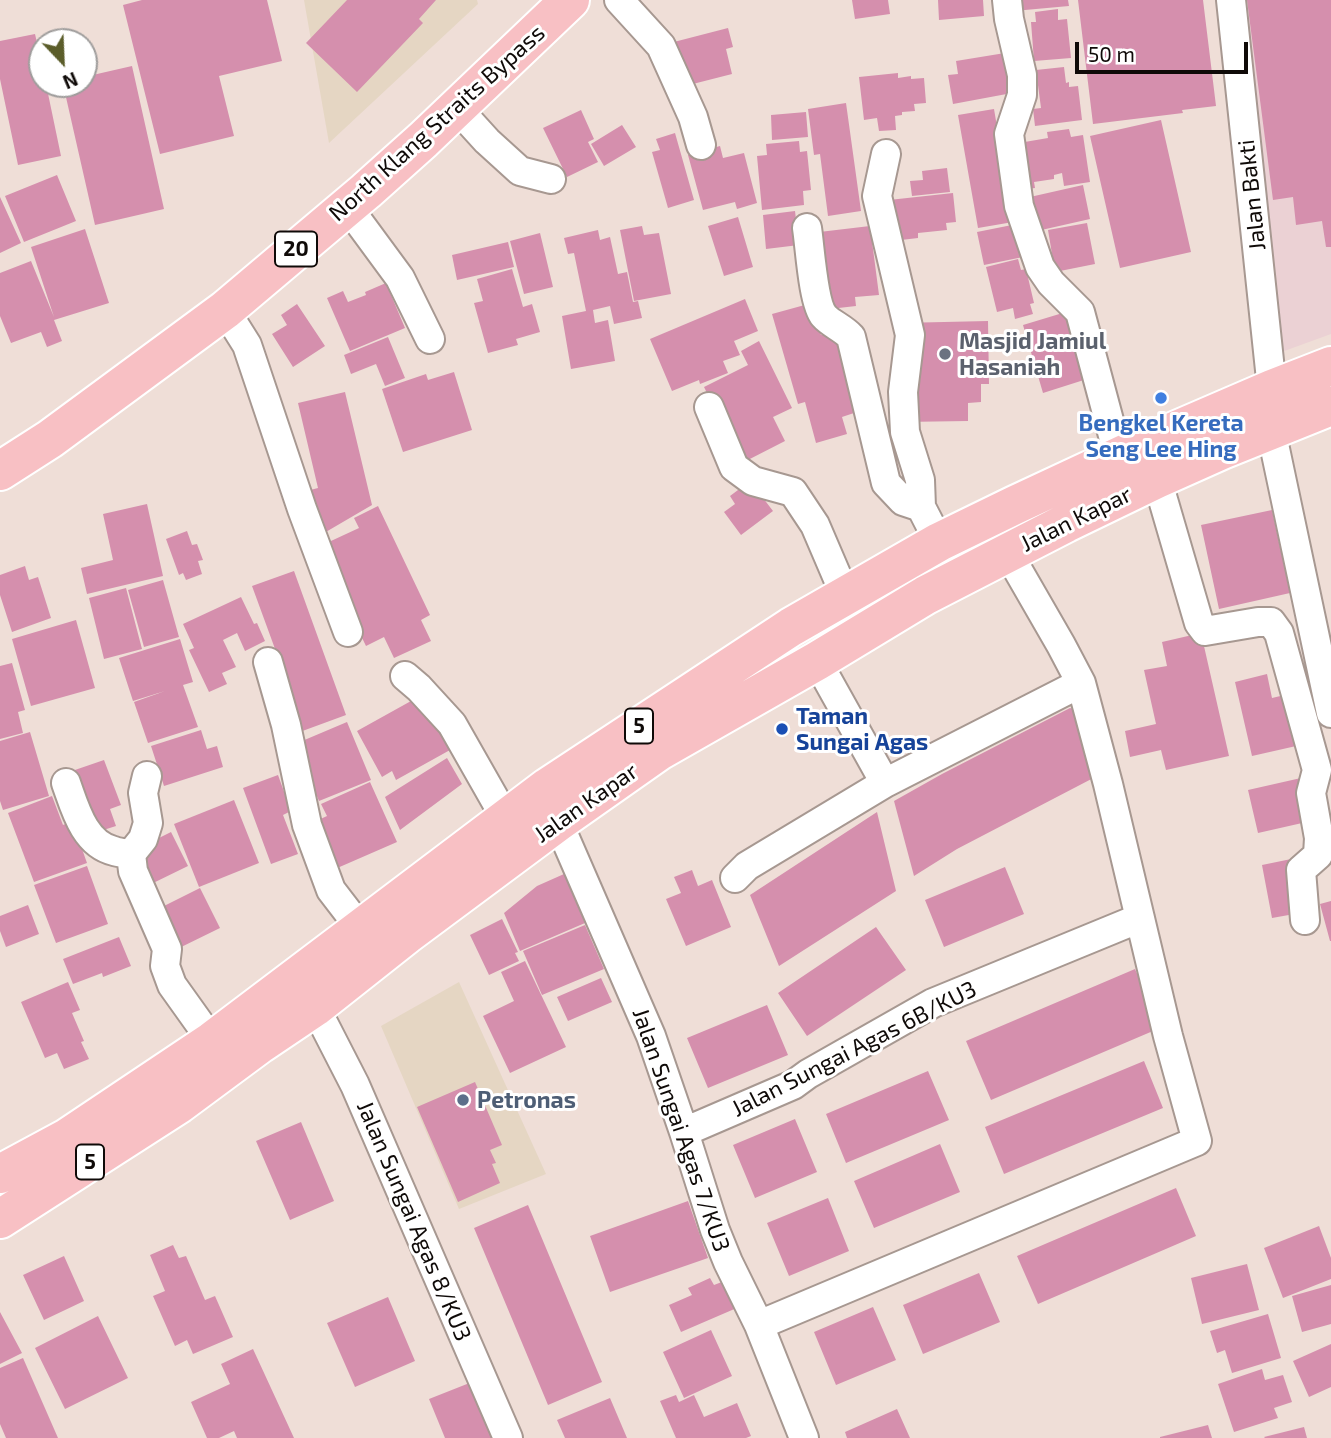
<!DOCTYPE html>
<style>
body{margin:0}
#map{position:relative;width:1331px;height:1438px;overflow:hidden;background:#efded7;font-family:"Exo 2",sans-serif}
canvas{display:block}
.north{position:absolute;left:28px;top:28px;width:70px;height:70px;box-sizing:border-box;background:#fff;border:2px solid #9f9d9c;border-radius:50%;rotate:157deg;font-size:19px;font-weight:700;line-height:28px;text-align:center;color:#0f0a08}
.north::after{content:'';display:block;margin:auto;width:24px;height:32px;background:#5b5d2a;clip-path:polygon(50% 0,100% 100%,50% 72%,0 100%)}
.scale{position:absolute;left:1075px;top:42px;width:173px;height:32px;box-sizing:border-box;border:4px solid #0f0a08;border-top:0;padding-left:9px;font-size:21px;line-height:24px;white-space:nowrap;color:#0f0a08;-webkit-text-stroke:5px #fff;paint-order:stroke}
</style>
<div id="map">
<canvas width="1331" height="1438"></canvas>
<div class="north">N</div>
<div class="scale">50 m</div>
</div>
<script>
const ctx = document.querySelector('canvas').getContext('2d');
ctx.lineJoin = 'round';
function fill(path, color) { ctx.fillStyle = color; ctx.fill(path, 'evenodd'); }
function strokePath(path, color, width, dash) { ctx.strokeStyle = color; ctx.lineWidth = width; ctx.lineCap = dash ? 'butt' : 'round'; ctx.setLineDash(dash || []); ctx.stroke(path); }
function write(font, color, halo, rows, align = 'center') {
  ctx.font = font + ' "Exo 2",sans-serif'; ctx.lineWidth = 6; ctx.setLineDash([]); ctx.textBaseline = 'middle'; ctx.strokeStyle = halo; ctx.fillStyle = color; for (const [text, x, y, turn = 0] of rows) {
    ctx.save(); ctx.translate(x, y); ctx.rotate((+turn || 0) * Math.PI / 180); ctx.textAlign = isNaN(turn) ? turn : align; if (halo) ctx.strokeText(text, 0, 0); ctx.fillText(text, 0, 0); ctx.restore();
  }
}
fill(new Path2D(`
 M304,0H477L478,4L329,143Z
 M459,982L546,1174L459,1209L381,1026Z`), '#e5d6c3');
fill(new Path2D(`
 M1240,0H1331V334L1276,354Z`), '#ebd1d4');
fill(new Path2D(`
 M142,0H267L282,61L219,76L234,136L160,154L123,5Z
 M347,0H436L419,19L423,23L357,92L306,43Z
 M852,0H888L890,14L855,19Z
 M938,0H983L984,16L939,20Z
 M1014,0H1068L1069,6L1014,11Z
 M1078,0H1203L1216,106L1182,110L1183,113L1093,124Z
 M1247,0H1331V247H1326L1322,221L1296,225L1293,197L1273,200Z
 M1058,9V20L1067,19L1071,58L1034,61L1031,22H1036L1035,12Z
 M728,28L733,47L726,49L732,74L681,87L670,43Z
 M35,34L42,65V84H46L61,156L18,165L0,79V41Z
 M1005,53L1012,93L953,104L948,75L958,74L956,61Z
 M132,66L164,209L95,225L63,84H84V77Z
 M1064,67L1066,83L1069,82V87L1078,86L1082,120L1035,126L1033,109L1041,108L1036,70Z
 M898,73V78L911,76V79L924,78L926,103L914,104L915,111L902,112V115L895,116L896,130L879,131L877,118L864,120L859,77Z
 M846,103L861,211L828,216L820,154L814,155L808,109Z
 M994,109L1013,222L978,228L958,115Z
 M581,110L594,139L588,142L598,162L567,177L543,128Z
 M806,112L808,137L772,140L771,115Z
 M1161,120L1191,252L1120,268L1090,136Z
 M622,125L636,147L604,166L591,144Z
 M1069,129L1071,137L1083,135L1090,182L1064,186L1062,173L1054,175V179L1034,182L1035,188L1020,190L1013,144L1048,138L1047,132Z
 M675,133L694,200L668,208L652,152L660,150L656,139Z
 M799,141L800,152L807,151L811,190L803,191L804,205L762,210L757,156L767,155L766,144Z
 M720,146L723,158L744,153L757,203L737,209L735,202L703,210L688,155Z
 M947,168L950,192L912,196L910,181L923,180L922,171Z
 M57,175L76,221L24,242L5,196Z
 M1083,185L1090,219L1037,231L1030,197Z
 M953,193L956,222L946,223L947,230L918,233V238L901,240L900,228H892L889,200Z
 M0,197L21,243L0,253Z
 M795,211L799,245L766,249L763,215Z
 M738,217L753,267L724,276L708,226Z
 M1087,223L1095,264L1055,272L1048,230Z
 M1017,224L1023,257L984,265L977,232Z
 M642,226L644,235L659,233L671,294L634,301L620,230Z
 M870,226L879,295L855,297L856,306L821,310L811,233Z
 M85,229L109,303L54,320L62,341L47,347L41,332L11,343L0,316V273L31,261L54,317L31,247Z
 M598,230L600,240L610,237L618,274L627,272L633,302L638,301L642,318L614,324L610,306L593,310L595,323L608,320L615,361L571,369L562,316L586,311L574,253L568,254L564,238Z
 M540,233L553,287L524,294L510,241Z
 M508,242L514,267L457,280L452,255Z
 M1018,259L1021,270L1026,269L1034,303L1030,304L1033,314L1015,319L1013,308L997,312L986,267Z
 M512,269L523,307L532,304L540,332L516,339L518,345L488,353L474,303L483,301L477,279Z
 M386,283L405,328L350,351L327,298L343,291L348,302L366,295L365,292Z
 M745,299L758,331L734,341L740,355L723,361L728,373L700,384L699,380L672,391L650,339Z
 M812,303L821,335L834,331L857,412L842,417L847,434L816,443L805,402L798,404L772,314Z
 M297,304L325,346L293,367L272,334L287,325L281,315Z
 M1066,312L1087,379L1043,393L1023,325Z
 M988,321L989,384H981V402L968,403V421L902,422L900,323Z
 M388,337L405,378L385,386L376,364L351,374L344,355Z
 M759,341L792,408L773,417L785,441L742,463L704,387L748,365L741,351Z
 M454,372L472,430L403,452L382,389L426,374L428,380Z
 M345,392L372,505L307,543L295,494L318,488L298,403Z
 M750,481L773,511L741,535L724,512L735,504L730,496Z
 M147,504L163,576L87,594L81,568L113,560L103,514Z
 M378,506L430,615L421,620L431,641L394,658L384,637L366,646L318,547L359,528L354,518Z
 M1272,510L1290,593L1219,609L1201,525Z
 M187,531L192,545L197,544L203,560L198,561L202,574L186,580L183,573L179,575L166,539Z
 M25,566L29,580L38,577L51,618L12,632L0,595V575Z
 M294,571L346,715L297,733L278,657L252,586Z
 M163,580L179,637L144,647L128,590Z
 M126,588L142,649L104,659L89,598Z
 M241,597L254,624L257,623L265,641L245,651L237,633L223,640L236,667L222,673L227,684L209,692L189,650L194,648L183,624Z
 M76,620L95,688L31,706L12,639Z
 M1201,633L1229,756L1166,770L1161,750L1130,757L1125,731L1156,724L1144,670L1167,666L1162,642Z
 M180,639L193,682L183,685L198,727L148,743L134,702L165,691L133,701L119,658Z
 M12,663L25,710L18,712L23,733L0,739V666Z
 M1267,674L1272,698L1293,693L1305,744L1252,756L1235,682Z
 M411,701L427,710L450,750L396,780L392,771L382,777L357,731Z
 M1070,708L1086,712L1101,774L957,849L914,876L894,801L942,774Z
 M347,722L371,780L319,801L295,744Z
 M201,730L207,749L217,746L223,767L164,786L151,746Z
 M30,732L49,796L3,810L0,801V741Z
 M447,758L462,784L400,830L385,797Z
 M104,760L121,805L110,809L116,826L94,833L72,771Z
 M278,775L291,811L283,815L298,854L271,864L243,788Z
 M1301,778L1311,821L1258,833L1248,790Z
 M370,782L397,842L335,869L314,822L327,816L321,804Z
 M52,796L63,825L72,821L87,863L34,882L8,813Z
 M234,800L259,863L199,887L174,824Z
 M877,812L896,891L779,966L750,895Z
 M171,832L188,866L145,887L129,853Z
 M1301,857L1311,911L1272,918L1262,865Z
 M87,866L108,924L56,943L34,885Z
 M1005,867L1024,914L944,947L925,900Z
 M692,870L698,886L712,880L731,927L686,946L666,899L681,893L674,877Z
 M564,874L585,923L520,951L504,913L537,886Z
 M200,888L220,928L171,952L152,912Z
 M1331,901V941H1330L1320,904Z
 M28,905L39,934L6,947L0,931V916Z
 M502,919L518,952L515,953L519,961L489,975L470,935Z
 M585,925L604,969L542,995L523,951Z
 M876,927L906,970L807,1036L778,993Z
 M119,937L131,966L103,977L102,973L73,984L63,959Z
 M525,961L566,1047L510,1073L483,1016L514,1001L501,972Z
 M1135,969L1160,1028L991,1100L966,1041Z
 M601,978L612,1002L568,1021L557,997Z
 M68,982L80,1010L72,1013L84,1041L81,1042L89,1059L64,1069L57,1053L45,1058L21,1002Z
 M767,1005L788,1055L708,1088L687,1038Z
 M1144,1061L1163,1108L1004,1174L985,1127Z
 M928,1071L949,1120L846,1163L826,1114Z
 M475,1082L502,1145L490,1150L496,1163L492,1164L500,1183L458,1202L417,1107Z
 M795,1119L817,1172L755,1198L733,1145Z
 M301,1122L334,1201L290,1220L256,1141Z
 M940,1144L960,1192L874,1228L854,1181Z
 M1176,1188L1196,1236L1038,1304L1017,1256Z
 M828,1198L849,1251L789,1276L767,1223Z
 M688,1201L708,1258L610,1292L590,1236Z
 M528,1205L602,1382L548,1405L474,1228Z
 M1319,1226L1331,1258V1279L1283,1298L1264,1248Z
 M173,1245L179,1258L186,1256L205,1300L215,1296L233,1337L193,1354L187,1340L175,1346L153,1296L165,1291L150,1255Z
 M64,1256L84,1301L44,1320L23,1275Z
 M1247,1264L1259,1310L1202,1324L1191,1278Z
 M979,1273L1000,1322L923,1354L903,1305Z
 M710,1278L714,1285L727,1280L739,1307L681,1332L669,1305L692,1295L688,1288Z
 M1331,1285V1324L1302,1332L1292,1296Z
 M388,1297L415,1361L355,1387L327,1323Z
 M873,1307L896,1360L836,1385L814,1332Z
 M0,1312L22,1353L0,1364Z
 M1268,1314L1281,1358L1232,1373L1225,1350L1217,1353L1210,1331Z
 M98,1316L128,1378L65,1409L35,1348Z
 M711,1330L732,1376L684,1398L663,1352Z
 M1331,1344V1387L1309,1397L1293,1361Z
 M253,1349L294,1438H237L234,1431L219,1438H207L191,1402L230,1384L221,1364Z
 M23,1358L58,1438H6L0,1424V1368Z
 M1262,1369L1265,1380L1283,1375L1292,1402L1274,1408L1278,1418L1234,1432L1218,1384Z
 M472,1382L495,1438H445L429,1399Z
 M676,1395L679,1402L694,1395L704,1417L737,1403L751,1436L746,1438H676L660,1401Z
 M610,1398L627,1438H565L557,1420Z
 M897,1409L910,1438H847L845,1432Z
 M1208,1425L1212,1438H1160V1437Z
 M1304,1427L1307,1438H1265L1264,1437Z`), '#d58fad');
const minor = new Path2D(`
 M619,0L661,46L693,117L701,145
 M1007,0L1009,19L1022,75V95L1009,134L1019,206L1040,267L1051,283L1080,312L1119,458
 M1231,0L1272,389
 M457,108L487,141L520,171L551,179
 M886,154L877,196L910,335L903,392L905,432L920,480L921,507L939,542
 M347,206L400,278L430,339
 M807,228C810,247 813,303 824,316C831,324 843,328 851,337L886,483L903,501L921,507
 M225,310L247,345L302,509L348,632
 M709,407L734,467L753,481L793,492L815,525L845,595
 M1271,430L1331,713
 M1157,479L1199,623L1205,631L1258,622H1271L1279,633L1317,770L1311,793L1319,838L1318,855L1301,870L1305,920
 M817,661L885,783
 M268,662L286,725L307,825L331,890L361,929
 M405,676L419,688L452,724L506,819
 M147,776L143,793L148,823L143,839L131,854L133,871L167,949L165,966L172,985L212,1041
 M66,783C75,808 84,844 114,851C119,853 126,853 131,854
 M558,822L651,1036L684,1132L715,1230L728,1262L759,1325L804,1438
 M735,878L747,866L885,783L1081,683
 M315,1007L355,1085L508,1438
 M684,1132L793,1085L808,1074L933,1003L1140,918
 M759,1325L1197,1141L1168,1036L1108,784L1081,683L1061,645L1008,553`);
const trunk = new Path2D(`
 M0,471L50,439L225,310L366,191L423,140L570,0
 M0,1174L67,1138L212,1041L548,787L791,627L939,542L1015,505L1163,436L1272,389L1331,366
 M0,1219L179,1104L260,1044L315,1007L406,935L558,822L659,751L817,661L926,595L1066,523L1157,479L1222,450L1331,406`);
strokePath(minor, '#a79891', 32);
strokePath(trunk, '#fff', 42);
strokePath(minor, '#fff', 28);
strokePath(trunk, '#f8c0c4', 38);
for (const [x, y, r, color] of [
 [945,354,7,"#6b7280"],
 [1161,398,7,"#3f7fe0"],
 [782,729,7,"#1a4fb4"],
 [463,1100,7,"#5c6f8a"]
]) { const dot = new Path2D(); dot.arc(x, y, r, 0, 2 * Math.PI); ctx.fillStyle = color; ctx.fill(dot); strokePath(dot, '#fff', 2.5); }
for (const [x, y, w] of [
 [296,249,42],
 [639,726,28],
 [90,1162,28]
]) { const box = new Path2D(); box.roundRect(x - w / 2, y - 17.5, w, 35, 5); ctx.fillStyle = '#fff'; ctx.fill(box); strokePath(box, '#0f0a08', 2); }
write('bold 21px', '#0f0a08', null, [
 ["20",296,249],
 ["5",639,726],
 ["5",90,1162]
]);
write('23px', '#0f0a08', '#fff', [
 ["North Klang Straits Bypass",437,123,-42],
 ["Jalan Bakti",1252,195,-96],
 ["Jalan Kapar",1076,519,-26],
 ["Jalan Kapar",586,803,-35],
 ["Jalan Sungai Agas 6B/KU3",854,1049,-27],
 ["Jalan Sungai Agas 7/KU3",681,1130,71],
 ["Jalan Sungai Agas 8/KU3",414,1221,67]
]);
write('bold 23px', '#5b616d', '#fff', [
 ["Masjid Jamiul",959,341],
 ["Hasaniah",959,367]
], 'left');
write('bold 23px', '#366cbe', '#fff', [
 ["Bengkel Kereta",1161,423],
 ["Seng Lee Hing",1161,449]
]);
write('bold 23px', '#164399', '#fff', [
 ["Taman",796,716],
 ["Sungai Agas",796,742]
], 'left');
write('bold 23px', '#4e5e75', '#fff', [
 ["Petronas",477,1100]
], 'left');
</script>
